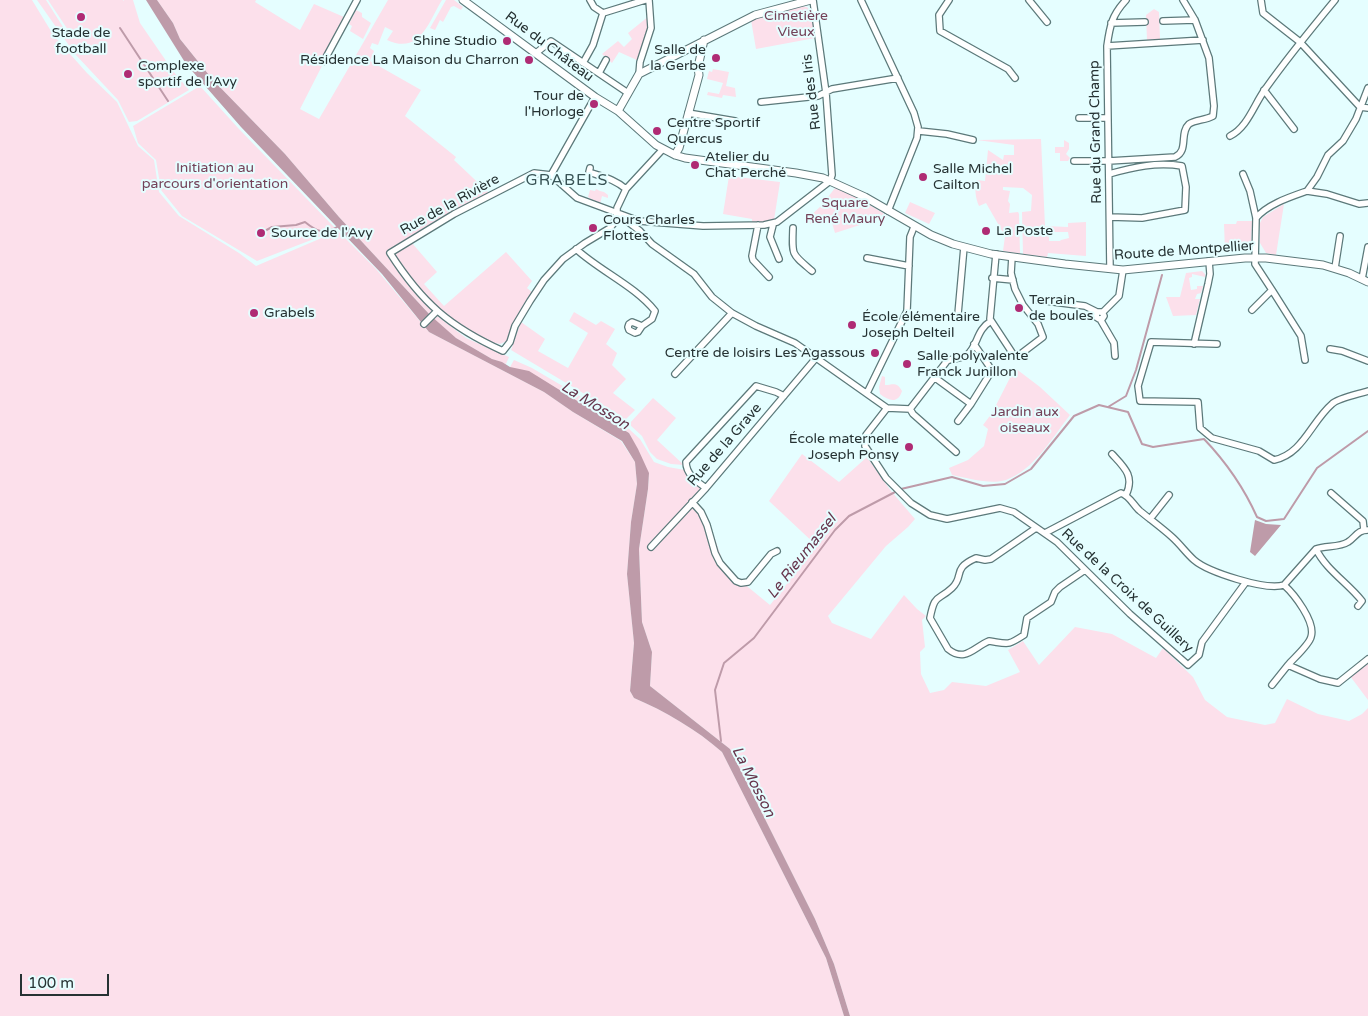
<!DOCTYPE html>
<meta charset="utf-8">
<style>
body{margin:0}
#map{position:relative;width:1368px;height:1016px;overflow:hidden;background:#e5feff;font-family:"Varela Round",sans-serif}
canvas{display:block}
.scale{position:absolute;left:20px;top:974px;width:89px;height:22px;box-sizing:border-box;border:2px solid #263233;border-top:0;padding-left:6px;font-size:15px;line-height:18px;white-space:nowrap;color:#263233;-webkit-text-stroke:4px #e5feff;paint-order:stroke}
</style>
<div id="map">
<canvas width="1368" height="1016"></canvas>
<div class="scale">100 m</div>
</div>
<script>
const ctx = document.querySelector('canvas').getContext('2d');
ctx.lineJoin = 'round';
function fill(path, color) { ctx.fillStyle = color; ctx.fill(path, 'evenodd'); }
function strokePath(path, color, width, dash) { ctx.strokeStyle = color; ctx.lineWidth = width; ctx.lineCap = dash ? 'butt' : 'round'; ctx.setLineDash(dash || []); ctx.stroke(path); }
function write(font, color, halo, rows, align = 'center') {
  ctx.font = font + ' "Varela Round",sans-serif'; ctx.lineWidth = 4; ctx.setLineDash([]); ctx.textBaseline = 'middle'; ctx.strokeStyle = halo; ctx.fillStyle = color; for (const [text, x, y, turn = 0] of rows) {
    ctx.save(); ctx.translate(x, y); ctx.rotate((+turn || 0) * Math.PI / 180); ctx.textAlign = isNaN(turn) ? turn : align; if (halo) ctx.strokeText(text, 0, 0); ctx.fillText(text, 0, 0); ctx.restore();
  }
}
fill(new Path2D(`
 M0,0H32L54,36L87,73L117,102L138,146L154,160L159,192L179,216L239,253L256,266L338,231L376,269L429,332L544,392L573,412L621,441L635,462L637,484L631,522L627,574L634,643L630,691L634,698C665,711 697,730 722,752L826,958L844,1016H0Z
 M37,0H46L70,38L72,36L48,0H123L124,1V0H133L140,23L173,71L189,90L137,121L129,122L118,100L75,54Z
 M157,0H256L255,2L300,30L314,4L344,17L324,62L300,109L319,119L388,0H442C428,23 420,55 387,40L393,31L385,27L378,45L372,43L370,48L374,51L370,61L421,90L405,116L456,157L454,160L489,193L453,212L388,253L410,286L434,311L430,315L339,217L285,154L213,80L180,39L173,23Z
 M446,0H454L463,7L461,10L454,6L451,7L443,22L440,20L435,30L430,28Z
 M801,6L807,7L812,13L815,38L756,49L751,20L754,18Z
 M1154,9L1159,12L1160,39L1147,40L1146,15Z
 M356,10L362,13V17L371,23L363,39L350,31L352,26L349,24Z
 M649,16L650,22L639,61L619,52L612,63L602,54L618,41L624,47L632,39L628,33Z
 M713,69L729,72L726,86L735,88L736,97L723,95L722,98L707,95L708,92L719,94L723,83L707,79L709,71L712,72Z
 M200,86L239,129L337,230L257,261L182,216L161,190L156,160L138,143L133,126Z
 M1041,139L1045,226L1068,227V223L1086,222V256L1048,253L1047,257L1023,254L1022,212L1031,211L1032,195L1023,188L1003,187V190L1010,191L1008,201L1010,204L1009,213L1018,212L1019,214L1020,254L1003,251L1005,236L986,203L979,206C975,197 975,189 976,180L985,181L988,150L1003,160L1004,155H1014V145L977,140ZM1049,232H1068L1069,238L1061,240L1060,241H1049Z
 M1064,140L1069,143V149L1066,154L1070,158L1068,161H1060V153H1055V147H1064Z
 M729,176L780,182L774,220L768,222L752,223V219L723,214Z
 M835,188L853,195L888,216L835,233L832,223L824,219L810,224L809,217L821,206Z
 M596,189L600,191L604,192L608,195V198L602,196L600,204L588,197L590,190L595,191Z
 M910,202L935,213L929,224L905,213Z
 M1284,204L1276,255L1266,253L1260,243V223L1263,217Z
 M1237,221H1252L1251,250L1225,251L1224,224H1236Z
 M412,243L437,272L424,284L444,306L506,252L532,281L527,288L533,293L507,341L500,344L484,341L440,310L416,287L394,255Z
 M1202,271L1205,274V277L1192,274V277L1189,278L1191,290L1197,289V286H1203L1201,293L1197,294L1195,299H1200L1196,315L1173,316L1166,297H1180L1186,273Z
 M574,312L596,325L601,321L615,329L606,344L617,353L612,365L626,379L613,393L635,410L625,420L618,414L511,350L521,322L545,339L538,351L568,368L588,333L569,321Z
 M436,315L466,338L509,357L506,364L492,359L454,337L434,319Z
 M514,360L532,368L617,418L640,439L654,462L668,467L685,470L688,477L701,489L652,541L651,546L696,502L707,516L723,562L737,578L770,605L817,546L769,501L802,454L839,482L867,457L891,491L915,519L908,527L886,546L828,616L832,623L871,639L904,595L917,609L926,616L922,620L925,647L920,652L921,674L930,693L944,690L952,682L986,686L1020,672L1008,650L1023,641L1039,665L1075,627L1112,634L1156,658L1163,648L1193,677L1205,700L1227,717L1265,725L1275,723L1287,699L1318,714L1349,721L1362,714L1368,708V1016H850L834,964L815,919L730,749L650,686L652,652L642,622L639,549L648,489L649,474L629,433L569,397L510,367Z
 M1015,368L1040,387L1070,415C1052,438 1034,470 1006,480C991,485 967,478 952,475L949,468L968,460L984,446L988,429L983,425L992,413Z
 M882,376L885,377V385C892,385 897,381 902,391C898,404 889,401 880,394L879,387Z
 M653,398L676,418L657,440L684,465L671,464L657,459L650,452L642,436L629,424Z
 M1368,663V700L1350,676Z`), '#fce0eb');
fill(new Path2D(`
 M146,0H157L173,23L180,39L213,80L285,154L339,217L430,315L456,338L492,359L502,362L510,367L529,371L629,433L638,449L649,473L648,489L639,549L642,622L652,652L650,686L730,749L815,919L834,964L850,1016H844L826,958L722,752C697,730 665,711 634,698L630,691L634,643L627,574L631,522L637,484L635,462L622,441L573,412L544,392L429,332L382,274L241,127L186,64Z
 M1255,520L1266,524L1281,525L1255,556L1250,552Z`), '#be9ba9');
strokePath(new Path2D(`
 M120,28L168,101
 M261,233L272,227L296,225L305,222C316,231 324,235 337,227
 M1108,407L1126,396L1136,370L1162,275
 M901,489L952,477L983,486L1005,484L1031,469L1074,416L1099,405L1128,412L1142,444L1153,447L1204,439C1226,462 1244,488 1257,517L1266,521L1284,519L1317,468L1368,431
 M721,741L715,690L724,663L754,638L835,530L849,516L897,491`), '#be9ba9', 2);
const minor = new Path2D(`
 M590,0L594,7L603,13L645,0
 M861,0L914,113L918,127L917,138L888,211
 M949,0L939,15L940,31L1008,69L1015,78
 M1029,0L1047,22
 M1261,0L1263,13L1300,42L1360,107
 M1163,21L1195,20
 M1111,23L1145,22
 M1107,46L1203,40
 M536,53L551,41L628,93
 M324,61L357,0
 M583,63L593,45L603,13
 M599,73L606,60
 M639,74L640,62L651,28L649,0
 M1264,90L1294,129
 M761,102L818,96L832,89L898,78
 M1360,107L1368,108
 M688,113L735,121
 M1079,118H1108
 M919,131L947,134L973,140
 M1230,136C1248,127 1254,104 1266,88C1288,57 1311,29 1335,0
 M1074,161H1109L1175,157C1189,151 1179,133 1189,124C1195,120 1206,120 1213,116L1214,106L1209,58L1195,20L1183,0
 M590,168L589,172C603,177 614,179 626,189
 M1109,174C1134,167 1156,162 1182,166L1186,187L1185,210L1142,218L1110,217
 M1243,174L1250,191L1256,218L1255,264L1272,290L1252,310
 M551,175L534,173L454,214L390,253C422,303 450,327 503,351L510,342L515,326L530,301L544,280L563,259L585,243L610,228L614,223L617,214V208L626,189L663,149
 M551,175L577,198L639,221L703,226L764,225L777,222L830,181L832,175L826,93L813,0
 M551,175L595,97
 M1307,191L1327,194L1359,204L1368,203
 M623,218L640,231L652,244L694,274L712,297L732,313L756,326L795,343L887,408
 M1256,218C1268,204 1290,197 1307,191L1317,177L1328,155L1343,141L1356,119L1368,88
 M758,225L752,256L753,260L769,277
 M773,225L770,237L779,259
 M793,228C792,256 791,253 812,271
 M576,249C600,271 635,286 655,311L652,319L642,326L632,322L629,324L628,327L629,330L635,333L638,332L642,326
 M996,254L990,319L1013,354L1018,356L1043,337L1038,324L1023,305L1015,289L1011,273L1012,257
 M867,258L909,266
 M1335,268L1340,236
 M1110,269L1107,46C1110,25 1112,15 1126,0
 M992,278L1013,280
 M1362,279L1368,247
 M1272,290L1301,336L1305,360
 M1038,300L1085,306L1097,312H1102L1104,316L1102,319H1099L1096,317L1097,312
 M1103,312L1119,296L1123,270
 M958,314L964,247
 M1100,319L1114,343L1115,356
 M424,324L437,311
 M1194,344L1208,284L1210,274L1209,261
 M1217,344L1151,342L1138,386L1140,401L1198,402L1200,428L1212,438L1259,451L1274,460C1303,454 1311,422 1332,404C1338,398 1359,394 1368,391
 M1330,349L1342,351L1368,361
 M675,374L732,313
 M934,377L971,404L991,372V369L974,344
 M867,393L907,311L910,237L914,227
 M887,408L866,435L865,446L886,478L911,503L930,515L947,519L1000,508L1014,512L1057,542L1130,614L1188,665L1199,655L1202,642L1246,582
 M887,408L910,409L947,361C953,358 962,359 967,355C978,346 976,330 991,321
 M910,409L913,414L956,452
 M958,421L971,404
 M1112,454C1124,467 1135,476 1126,495
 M706,488C696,481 686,474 686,462L756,386L776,392L784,396
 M1331,493L1363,521L1364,530
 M692,502L701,512L707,525L715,553L720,563L736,581L741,583L748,582L771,554L777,551
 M1150,519L1169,495
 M1036,528L991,559L985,560L976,558C951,569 965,576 952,588C937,602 935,593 930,618L948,649C965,663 974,647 989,641C1009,644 1007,646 1024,635L1027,618L1051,602L1055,592L1060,587L1085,570
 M1045,533L1121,493C1130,496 1133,505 1140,511C1151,520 1162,528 1172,537C1180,544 1186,553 1194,560C1208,572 1266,591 1284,585L1316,549C1325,545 1339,548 1348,542C1356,537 1357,530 1368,530
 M651,547L706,488L816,358
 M1316,549C1326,570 1348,583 1362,601L1358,606
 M1284,585C1294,594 1316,622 1311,637C1309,645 1294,658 1288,665L1320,679L1338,683L1368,659
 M1272,685L1288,665`);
const tertiary = new Path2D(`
 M463,0L595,97L618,111L656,145L675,155L685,158L796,173L823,178L865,197L931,235L953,244L991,254L1065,264L1123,270L1245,258H1266L1323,265L1349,273L1368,282
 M618,111L639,74L755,15L811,0
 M675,155L679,148L699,75L698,67L704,40`);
strokePath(minor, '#5c797a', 8);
strokePath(tertiary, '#5c797a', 9);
strokePath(minor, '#fff', 5.5);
strokePath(tertiary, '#fff', 7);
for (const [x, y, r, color] of [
 [81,17,5,"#af2b74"],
 [507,41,5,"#af2b74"],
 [716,58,5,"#af2b74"],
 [529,60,5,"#af2b74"],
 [128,74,5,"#af2b74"],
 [594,104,5,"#af2b74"],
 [657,131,5,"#af2b74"],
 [695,165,5,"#af2b74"],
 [923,177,5,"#af2b74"],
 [593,228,5,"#af2b74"],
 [986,231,5,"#af2b74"],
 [261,233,5,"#af2b74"],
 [1019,308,5,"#af2b74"],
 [254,313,5,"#af2b74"],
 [852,325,5,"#af2b74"],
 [875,353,5,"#af2b74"],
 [907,364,5,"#af2b74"],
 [909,447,5,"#af2b74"]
]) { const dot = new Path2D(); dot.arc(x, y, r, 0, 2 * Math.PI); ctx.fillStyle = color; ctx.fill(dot); strokePath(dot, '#e5feff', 2); }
write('14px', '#744259', '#e5feff', [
 ["Cimetière",796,16],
 ["Vieux",796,32],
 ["Initiation au",215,168],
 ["parcours d'orientation",215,184],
 ["Square",845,203],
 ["René Maury",845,219],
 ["Jardin aux",1025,412],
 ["oiseaux",1025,428]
]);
write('14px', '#263233', '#e5feff', [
 ["Stade de",81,33,"center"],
 ["football",81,49,"center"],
 ["Shine Studio",497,41,"right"],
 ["Salle de",706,50,"right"],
 ["la Gerbe",706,66,"right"],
 ["Résidence La Maison du Charron",519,60,"right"],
 ["Complexe",138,66],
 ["sportif de l'Avy",138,82],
 ["Tour de",584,96,"right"],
 ["l'Horloge",584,112,"right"],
 ["Centre Sportif",667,123],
 ["Quercus",667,139],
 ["Atelier du",705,157],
 ["Chat Perché",705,173],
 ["Salle Michel",933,169],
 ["Cailton",933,185],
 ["Cours Charles",603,220],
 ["Flottes",603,236],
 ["La Poste",996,231],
 ["Source de l'Avy",271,233],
 ["Terrain",1029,300],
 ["de boules",1029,316],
 ["Grabels",264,313],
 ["École élémentaire",862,317],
 ["Joseph Delteil",862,333],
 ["Centre de loisirs Les Agassous",865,353,"right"],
 ["Salle polyvalente",917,356],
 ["Franck Junillon",917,372],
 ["École maternelle",899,439,"right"],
 ["Joseph Ponsy",899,455,"right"]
], 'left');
write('14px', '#263233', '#e5feff', [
 ["Rue du Château",549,47,37],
 ["Rue des Iris",812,92,-97],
 ["Rue du Grand Champ",1096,132,-91],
 ["Rue de la Rivière",450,205,-29],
 ["Route de Montpellier",1184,251,-4],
 ["Rue de la Grave",725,445,-49],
 ["Rue de la Croix de Guillery",1127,591,43]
]);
write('italic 15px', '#67364d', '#e5feff', [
 ["La Mosson",595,406,32],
 ["Le Rieumassel",802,557,-52],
 ["La Mosson",753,782,63]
]);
ctx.letterSpacing = '1px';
write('16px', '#395456', '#e5feff', [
 ["GRABELS",567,181]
]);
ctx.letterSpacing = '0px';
</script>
